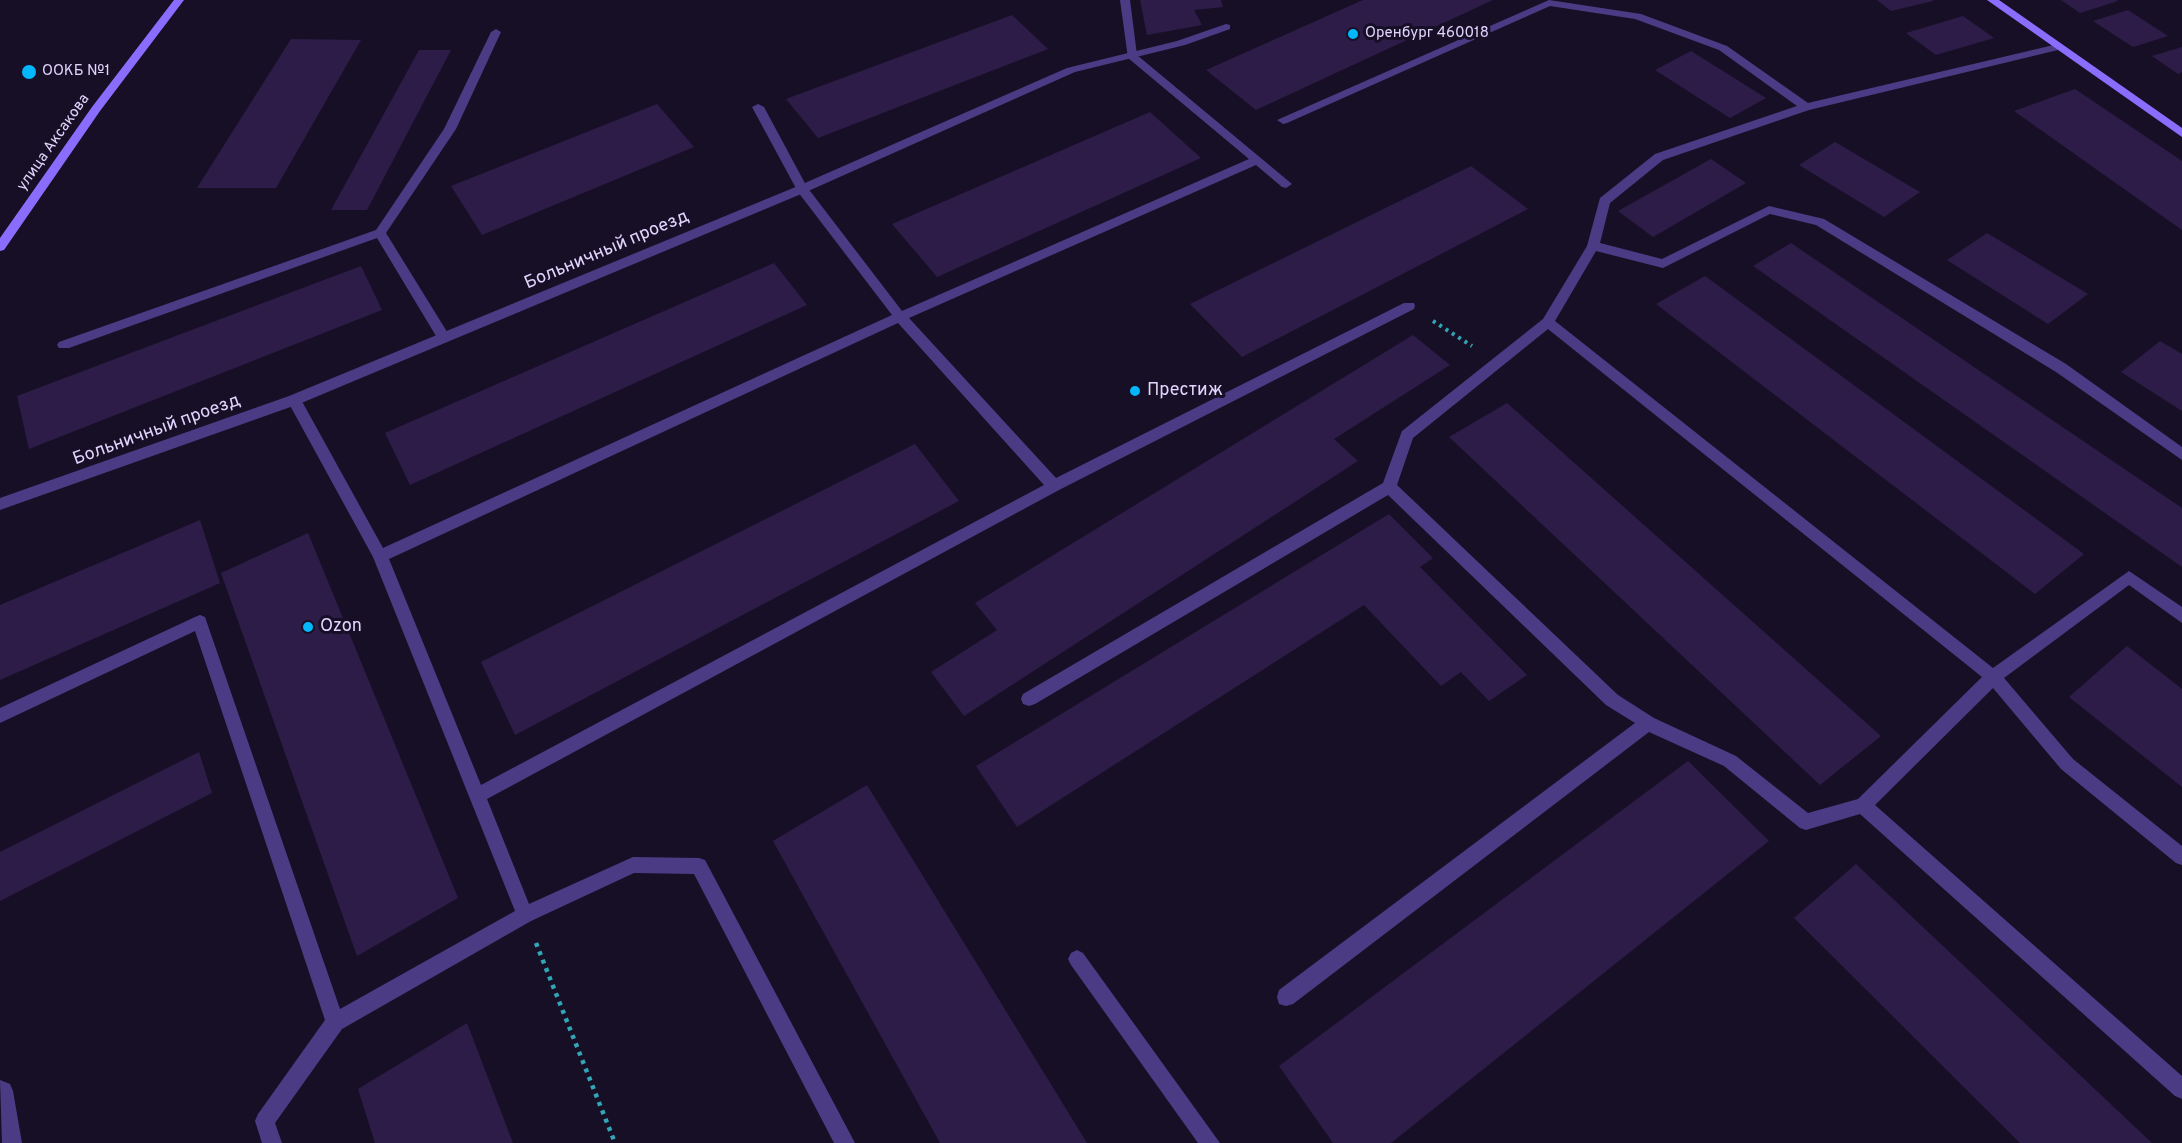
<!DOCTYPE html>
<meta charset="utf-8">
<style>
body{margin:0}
canvas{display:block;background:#170f26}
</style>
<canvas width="2182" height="1143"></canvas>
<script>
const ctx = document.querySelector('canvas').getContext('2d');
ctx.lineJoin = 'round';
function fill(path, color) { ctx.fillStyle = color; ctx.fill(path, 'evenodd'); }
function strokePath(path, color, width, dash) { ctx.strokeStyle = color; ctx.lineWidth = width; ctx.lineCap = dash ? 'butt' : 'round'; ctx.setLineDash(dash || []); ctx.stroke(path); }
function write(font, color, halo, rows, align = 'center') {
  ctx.font = font + ' Overpass,sans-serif'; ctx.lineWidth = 6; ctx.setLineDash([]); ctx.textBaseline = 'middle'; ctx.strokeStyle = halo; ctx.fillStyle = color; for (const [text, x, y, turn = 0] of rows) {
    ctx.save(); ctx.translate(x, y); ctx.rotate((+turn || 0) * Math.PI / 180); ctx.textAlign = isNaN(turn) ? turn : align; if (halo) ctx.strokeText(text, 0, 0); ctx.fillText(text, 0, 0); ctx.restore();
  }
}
fill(new Path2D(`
 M1140,0H1221L1223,7L1194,10L1202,25L1147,35Z
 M1363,0H1493L1256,110L1206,70Z
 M1877,0H1933V1L1891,11Z
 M2061,0H2116L2118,1L2080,13Z
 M2128,10L2168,36L2133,47L2093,21Z
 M1012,15L1048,49L818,138L786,99Z
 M1963,16L1994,38L1936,55L1906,33Z
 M291,39L361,40L276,188H197Z
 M2182,47V72L2178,74L2152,56Z
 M419,50H451L367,210H331Z
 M1691,51L1766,98L1730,118L1655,70Z
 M2075,89L2182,161V230L2014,111Z
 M657,104L694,147L482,235L451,186Z
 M1150,112L1201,158L937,277L892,224Z
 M1835,142L1920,192L1884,217L1799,165Z
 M1711,159L1746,183L1653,237L1618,211Z
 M1471,166L1528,209L1242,357L1190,304Z
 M1987,233L2088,294L2048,324L1947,260Z
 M1791,243L2182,508V567L1753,266Z
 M774,263L807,305L410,485L385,433Z
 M361,266L382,310L29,449L17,396Z
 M1705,276L2084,554L2035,594L1656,304Z
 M1413,335L1450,365L1334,439L1358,461L964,716L931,672L997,630L975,603Z
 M2160,341L2182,354V411L2121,372Z
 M1507,403L1881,736L1820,785L1449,437Z
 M915,444L959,501L515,735L481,662Z
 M1389,514L1433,558L1420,567L1527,675L1489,701L1461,672L1441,686L1364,605L1017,827L976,766Z
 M200,520L220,583L0,680V605Z
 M308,533L458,898L357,956L221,573Z
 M2127,646L2182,689V787L2069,697Z
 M199,752L212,793L0,901V852Z
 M1688,761L1769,841L1391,1143H1333L1279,1066Z
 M867,785L1087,1143H940L773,841Z
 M1856,864L2152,1143H2020L1794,918Z
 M467,1023L513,1143H375L358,1089Z`), '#2c1c47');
strokePath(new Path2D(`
 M1433,321L1472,346`), '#31a6b7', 4, [3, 4.5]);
strokePath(new Path2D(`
 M536,943L615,1143`), '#31a6b7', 4.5, [4, 5]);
fill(new Path2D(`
 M1120,0H1130L1137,55L1292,184L1286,188L1282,187L1256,165L909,318L1056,478L1404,303H1414L1415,306L1414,309L1059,490L487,799L529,904L633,857L699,858L705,860L855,1143H834L694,874L634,873L531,921L342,1029L275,1123L282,1143H262L255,1121L258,1114L325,1020L195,631L0,723V708L195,617L200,615L205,617L340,1009L515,911L373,557L287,400L289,396H299L383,548L892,315L798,192L752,107L758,104L764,107L807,187L902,311L1249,159L1128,58ZM898,323L1044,485L481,785L389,559Z
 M1549,0L1641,14L1727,46L1808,103L2058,44L2063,47L2058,50L1809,110L1663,160L1610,203L1600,243L1662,259L1769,206L1824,219L2066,364L2182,447V460L2056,372L1816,225L1770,214L1663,268L1596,251L1555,321L1993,668L2129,571L2182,607V623L2129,585L2004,678L2073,759L2182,846V865L2176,863L2061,769L1993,688L1875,805L2182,1076V1099L2175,1096L1860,814L1806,830L1800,828L1724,766L1649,732L1293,1004L1286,1006L1279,1004L1277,997L1279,990L1635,723L1606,705L1388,495L1035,704L1029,706L1023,704L1021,699L1023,694L1383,483L1402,431L1543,319L1587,246L1600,198L1655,154L1797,106L1719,50L1635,19L1550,6L1287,123L1283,124L1277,120ZM1548,329L1982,677L1858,799L1808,813L1736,756L1654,718L1618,695L1397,485L1413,438Z
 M496,29L501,32L456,129L386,233L449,335L451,338L449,341H439L377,238L69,348H59L57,345L59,342L376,230L444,129L491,32Z
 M1077,950L1083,953L1220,1143H1198L1071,965L1068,959L1071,953Z
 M0,1080L10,1084L13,1091L22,1143H2Z`), '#4b3b84');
fill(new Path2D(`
 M1226,24L1230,25V29L1185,45L1075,72L806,192L299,404L0,510V498L289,396L798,186L1067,68L1177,41Z`), '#4b3b84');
fill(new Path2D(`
 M174,0H184L100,111L4,250L0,251V238L92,107Z
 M1987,0H1999L2182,128V137Z`), '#8b6dfd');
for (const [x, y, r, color] of [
 [1353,34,6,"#04b6fc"],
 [29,72,8,"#04b6fc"],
 [1135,391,6,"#04b6fc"],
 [308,627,6,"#04b6fc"]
]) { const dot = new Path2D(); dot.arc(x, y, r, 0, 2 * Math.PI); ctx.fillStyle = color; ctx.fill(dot); strokePath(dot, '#170f26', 2); }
write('15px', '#e1d5fe', '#170f26', [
 ["Оренбург 460018",1365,34],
 ["ООКБ №1",42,72]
], 'left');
write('15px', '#e1d5fe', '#170f26', [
 ["улица Аксакова",54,143,-55]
]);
write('18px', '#e1d5fe', '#170f26', [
 ["Больничный проезд",607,251,-23],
 ["Больничный проезд",157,431,-20]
]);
write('18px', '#e1d5fe', '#170f26', [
 ["Престиж",1147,391],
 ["Ozon",320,627]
], 'left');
</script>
